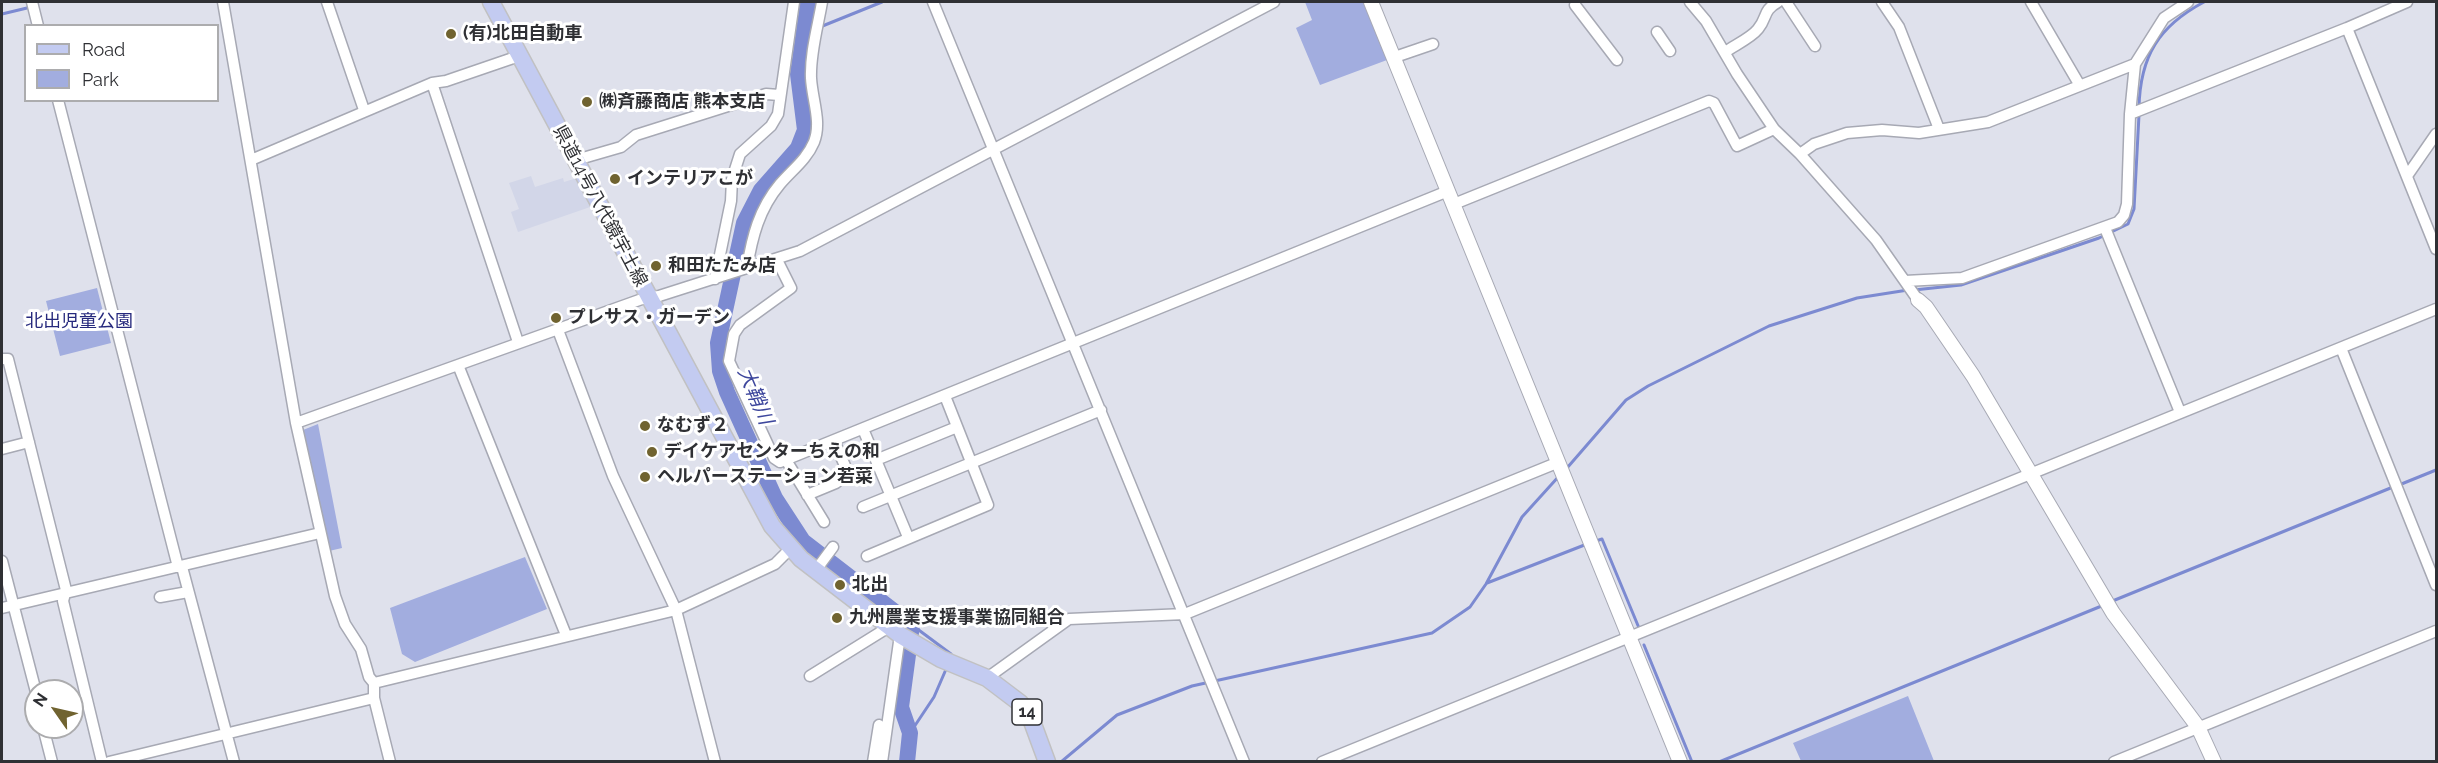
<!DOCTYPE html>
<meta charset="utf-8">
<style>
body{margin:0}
#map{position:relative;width:2438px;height:763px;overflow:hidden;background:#dfe1ec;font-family:Raleway,sans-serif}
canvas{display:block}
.frame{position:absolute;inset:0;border:3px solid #2f3034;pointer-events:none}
.legend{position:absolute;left:24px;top:24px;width:195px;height:78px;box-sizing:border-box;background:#fff;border:2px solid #acacae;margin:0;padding:8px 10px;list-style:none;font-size:18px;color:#2f3034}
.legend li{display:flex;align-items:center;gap:12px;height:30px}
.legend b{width:30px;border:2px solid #acacae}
.north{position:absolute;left:24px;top:679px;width:60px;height:60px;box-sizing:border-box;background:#fff;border:2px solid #acacae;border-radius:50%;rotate:304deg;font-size:16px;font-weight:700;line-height:24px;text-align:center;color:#2f3034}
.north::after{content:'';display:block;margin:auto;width:21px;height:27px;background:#706330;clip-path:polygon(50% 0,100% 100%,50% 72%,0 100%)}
</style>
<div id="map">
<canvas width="2438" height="763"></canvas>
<div class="frame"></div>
<ul class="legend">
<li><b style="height:8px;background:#c3cbf1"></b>Road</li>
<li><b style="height:16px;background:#a2addf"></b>Park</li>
</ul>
<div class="north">N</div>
</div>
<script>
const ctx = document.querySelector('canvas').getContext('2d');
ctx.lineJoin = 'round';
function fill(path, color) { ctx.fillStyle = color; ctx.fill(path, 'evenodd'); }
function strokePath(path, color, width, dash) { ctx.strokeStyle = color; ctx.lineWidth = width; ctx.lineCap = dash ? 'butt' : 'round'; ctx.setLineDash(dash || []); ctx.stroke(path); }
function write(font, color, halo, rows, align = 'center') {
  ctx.font = font + ' Raleway,"Noto Sans JP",sans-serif'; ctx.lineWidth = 6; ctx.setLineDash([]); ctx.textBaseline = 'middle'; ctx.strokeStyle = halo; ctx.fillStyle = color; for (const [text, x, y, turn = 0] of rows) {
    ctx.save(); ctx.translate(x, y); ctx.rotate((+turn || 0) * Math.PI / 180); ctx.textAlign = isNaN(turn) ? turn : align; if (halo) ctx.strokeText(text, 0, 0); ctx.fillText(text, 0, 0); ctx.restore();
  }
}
fill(new Path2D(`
 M531,176L535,187L563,178L564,182L577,178L593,206L518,232L511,212L519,209L509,183Z`), '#d2d6e8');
fill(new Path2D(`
 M1305,2H1363L1387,60L1320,85L1296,28L1312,20Z
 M97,288L111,343L60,356L46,301Z
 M318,424L342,548L329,551L303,430Z
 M525,557L547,609L415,662L402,654L390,608Z
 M1908,696L1934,761H1801L1793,743Z`), '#a2addf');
strokePath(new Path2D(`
 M2,14L27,8
 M820,27L882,2
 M804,33L813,30
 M2139,108C2140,56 2159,26 2204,2
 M1914,290L1961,285L2099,238L2128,224L2134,209L2139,115
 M1567,468L1626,400L1648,386L1769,326L1857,298L1908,290
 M2399,485L2436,470
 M1596,541L1602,539L1639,628
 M1487,583L1587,544
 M2110,602L2393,487
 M912,625L951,654L950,657
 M1644,645L1692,762
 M910,733L934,697L947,667
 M1061,762L1117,715L1192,686L1432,633L1470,607L1486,584L1522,517L1560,475
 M1719,762L2104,605`), '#7c8ad1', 3);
strokePath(new Path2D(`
 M808,2L798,74L805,130L798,148L761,190L744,223L718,343L720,371L727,392L775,498L803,541L912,625L901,707L910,733L907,762`), '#7c8ad1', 16);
const street = new Path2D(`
 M32,2L38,26
 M223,2L296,423L335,596L345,624L361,649L369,677L374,683V698L390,762
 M327,2L364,110
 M933,2L1244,762
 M1690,2L1706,21L1737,74L1774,129L1800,154L1876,240L1918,300
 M1786,2L1815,46
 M1882,2L1899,27L1939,129
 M2031,2L2079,84
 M2188,2L2164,18L2135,64L2130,114L2347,28L2407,2
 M1575,5L1617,60
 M2347,28L2436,249
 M1657,32L1670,51
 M1725,52C1735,45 1751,38 1758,29C1768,17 1762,11 1778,2
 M1395,57L1433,44
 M432,83L518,342
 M58,100L178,567
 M1800,154L1814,144L1847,133L1882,130L1919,133L1988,122L2135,64
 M251,160L432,83L446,81L519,56
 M576,160L621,147L636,135L766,94L779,95
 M2407,176L2436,134
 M1454,204L1709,101L1714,103L1737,146L1774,129
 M2105,228L2180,412
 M777,260L791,288L740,325L734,334L729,361L774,458L780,462L1448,191
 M747,268C752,237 759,209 780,184C792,170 807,159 814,142C822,122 812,99 811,78C810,53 818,26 822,2
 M715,279L731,201L732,179L740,154L771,126L778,114L794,2
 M1905,281L1962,278L2118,222L2124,215L2127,204L2130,114
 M558,330L613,476L676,610L715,762
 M2341,348L2436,585
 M2,359H8L66,590L63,601L102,762
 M458,365L566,635
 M296,423L642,299L659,296L800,251L1274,2
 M863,429L908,537
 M2,449L29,442
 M786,460L824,522
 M876,460L957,427
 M807,495L836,483L846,473V468L834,441
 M863,507L1101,410
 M867,556L988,505L945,396
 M2,561L36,692
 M182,567L234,762
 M816,570L833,547
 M160,597L188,592
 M2,608L320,533
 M810,676L884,630L887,624
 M987,678L1069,619L1185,614L1559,462
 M374,683L676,610L775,564L790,549
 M43,727L52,762
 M109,762L374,698
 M873,762L879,725
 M882,762L900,635
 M1322,762L2436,309
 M2114,762L2436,631`);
const secondary = new Path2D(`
 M1371,2L1680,762
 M1918,300L1926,307L1973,376L2113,613L2198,727L2214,762`);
const primary = new Path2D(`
 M491,2L772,526L801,559L900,635L941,659L987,678L1020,703L1030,716L1047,762`);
strokePath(street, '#a7a9b4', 13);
strokePath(secondary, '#a7a9b4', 16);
strokePath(primary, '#c1c1c2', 19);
strokePath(street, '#fff', 10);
strokePath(secondary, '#fff', 14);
strokePath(primary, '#c3cbf1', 16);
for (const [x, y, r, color] of [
 [451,34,6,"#706330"],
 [587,102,6,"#706330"],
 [615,179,6,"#706330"],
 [656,266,6,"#706330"],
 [556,318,6,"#706330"],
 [645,426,6,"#706330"],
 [652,452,6,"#706330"],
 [645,477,6,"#706330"],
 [840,585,6,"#706330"],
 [837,618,6,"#706330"]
]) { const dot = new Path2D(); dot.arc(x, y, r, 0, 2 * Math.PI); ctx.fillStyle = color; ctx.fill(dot); strokePath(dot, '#fff', 2); }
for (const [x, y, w] of [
 [1027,712,30]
]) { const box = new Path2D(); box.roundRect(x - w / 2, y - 13, w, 26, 4.5); ctx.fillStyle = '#fff'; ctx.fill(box); strokePath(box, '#2f3034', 1.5); }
write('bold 16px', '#2f3034', null, [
 ["14",1027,712]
]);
write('bold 18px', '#2f3034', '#fff', [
 ["(有)北田自動車",463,34],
 ["㈱斉藤商店 熊本支店",599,102],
 ["インテリアこが",627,179],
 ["和田たたみ店",668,266],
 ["プレサス・ガーデン",568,318],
 ["なむず２",657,426],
 ["デイケアセンターちえの和",664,452],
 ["ヘルパーステーション若菜",657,477],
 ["北出",852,585],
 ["九州農業支援事業協同組合",849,618]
], 'left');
write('18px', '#2f3034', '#fff', [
 ["県道14号八代鏡宇土線",600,206,62]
]);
write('18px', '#26297d', '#fff', [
 ["北出児童公園",79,322]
]);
write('italic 20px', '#3e479d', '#fff', [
 ["大鞘川",755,396,67]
]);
</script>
